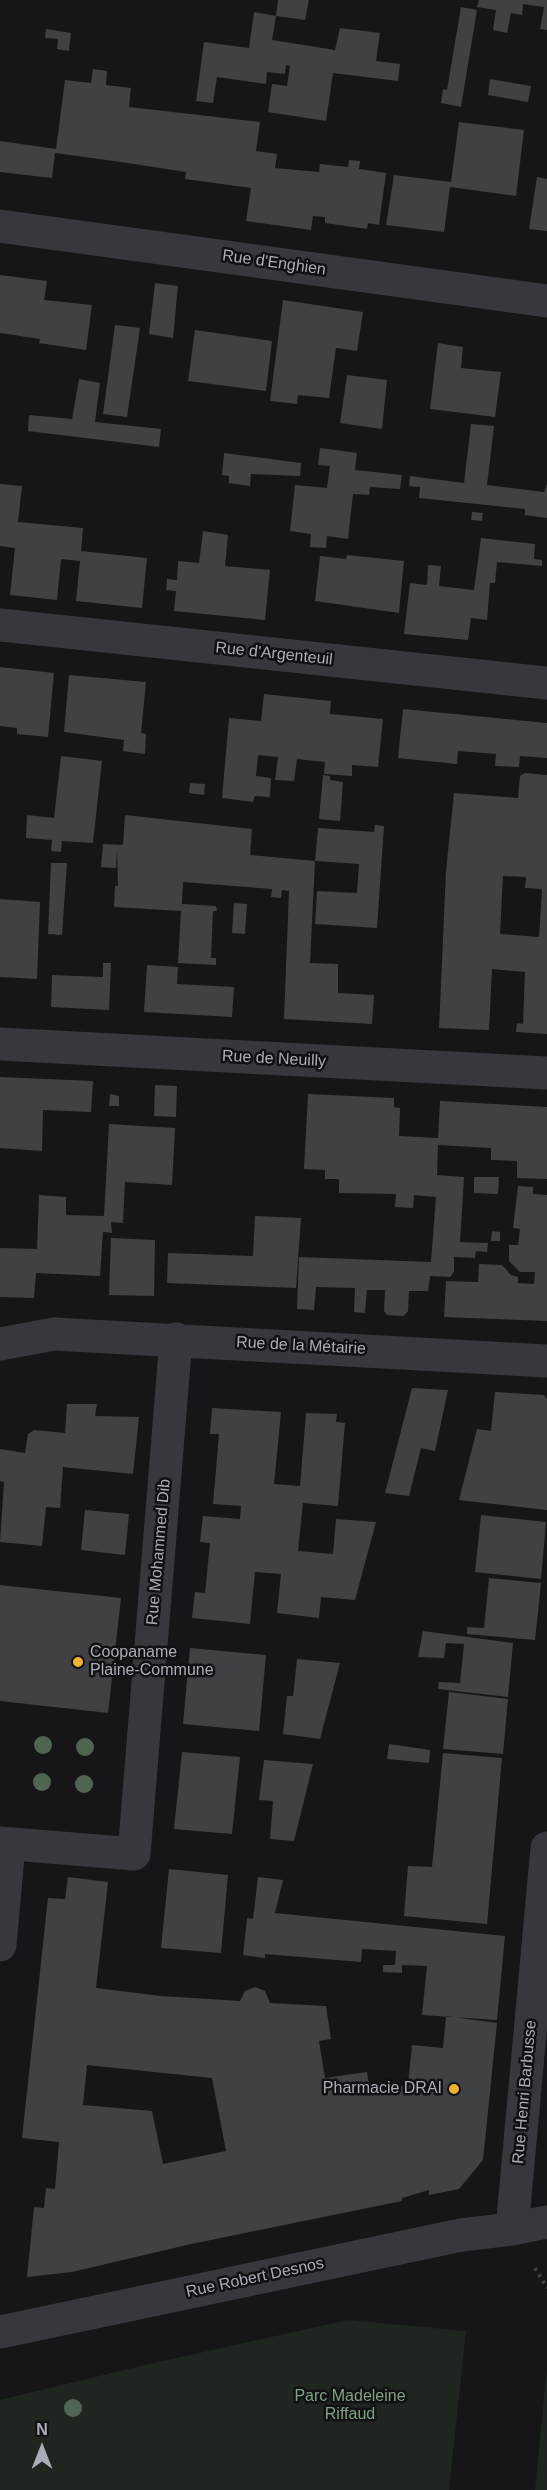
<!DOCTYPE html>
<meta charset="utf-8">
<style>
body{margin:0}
#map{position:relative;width:547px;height:2490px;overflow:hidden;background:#161618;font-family:Arial,sans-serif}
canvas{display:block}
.north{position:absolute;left:12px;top:2418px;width:60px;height:60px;-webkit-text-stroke:4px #111113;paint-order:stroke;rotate:0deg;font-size:16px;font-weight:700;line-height:24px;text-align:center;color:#a8adb8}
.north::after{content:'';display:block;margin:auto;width:21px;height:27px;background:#a8adb8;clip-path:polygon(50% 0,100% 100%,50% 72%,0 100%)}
</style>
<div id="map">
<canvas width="547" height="2490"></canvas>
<div class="north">N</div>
</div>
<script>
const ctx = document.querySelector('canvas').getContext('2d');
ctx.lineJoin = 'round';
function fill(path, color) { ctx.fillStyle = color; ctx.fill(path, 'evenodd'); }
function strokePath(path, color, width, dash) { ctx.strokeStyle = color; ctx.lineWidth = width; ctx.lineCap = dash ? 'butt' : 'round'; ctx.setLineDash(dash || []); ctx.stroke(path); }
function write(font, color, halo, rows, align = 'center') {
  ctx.font = font + ' Arial,sans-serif'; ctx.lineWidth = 5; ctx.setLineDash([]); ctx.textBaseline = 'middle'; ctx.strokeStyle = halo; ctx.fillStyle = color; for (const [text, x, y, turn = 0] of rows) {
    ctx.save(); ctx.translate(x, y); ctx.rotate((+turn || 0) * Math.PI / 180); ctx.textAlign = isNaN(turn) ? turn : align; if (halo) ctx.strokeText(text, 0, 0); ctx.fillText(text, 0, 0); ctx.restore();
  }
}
fill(new Path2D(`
 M348,2320L466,2331L449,2490H0V2400L149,2364Z
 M547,2367V2490H535Z`), '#1e261f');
fill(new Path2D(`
 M278,0H309L305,20L276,16Z
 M479,0H547V30L540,29L544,7L523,4L522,15L511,13L507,33L493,30L496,10L477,7Z
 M461,7L477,10L461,107L441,103L443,89L447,90Z
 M254,12L276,16L272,40L335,50L340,28L380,33L376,61L400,64L398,81L333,73L326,121L268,112L272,84L287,86L290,66L286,65L285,74L267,72L266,84L217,77L213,103L196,101L204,42L249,48Z
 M46,29L71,33L69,51L57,49L58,39L45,38Z
 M93,69L107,71L106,85L131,88L129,107L260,122L256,151L277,154L275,168L319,172L320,164L348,167L349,160L360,161L359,169L386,173L379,225L368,223L367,229L325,223V217L313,216L311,230L246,221L251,188L185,179L186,172L121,162L55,153L52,178L0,172V141L56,149L65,80L91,83Z
 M490,79L531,86L528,102L488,95Z
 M459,122L524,130L516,196L450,187L444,232L386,225L394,175L451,182Z
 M537,177L547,179V231L529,229Z
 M0,275L47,281L44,300L92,305L86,350L39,343L40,339L0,333Z
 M155,283L178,286L173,338L149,334Z
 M283,300L363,312L357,351L336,348L329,398L298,395L297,404L270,401Z
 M115,325L140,328L127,417L103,414Z
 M195,330L272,341L266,391L188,381Z
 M438,343L463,347L461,368L501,372L495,417L430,409Z
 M347,375L387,380L382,429L340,423Z
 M79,379L100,383L95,422L161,429L159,447L28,431L29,415L72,419Z
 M471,424L494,426L487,485L544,492L547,484V518L525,515V509L419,498L420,487L409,486L410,476L464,483Z
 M320,448L357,453L355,470L402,475L400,489L370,487L369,495L353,494L348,539L327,536L326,548L310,547L311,534L290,531L295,485L327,488L330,466L318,465Z
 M224,453L301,463L300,476L251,474L250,486L229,483V476L222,475Z
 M0,484L22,486L18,522L83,528L81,551L147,558L142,608L76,601L80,561L61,559L57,600L10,595L15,548L0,546Z
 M472,512L483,513L482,521L471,520Z
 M203,531L228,535L225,566L270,570L265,620L174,611L176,591L166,590L167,579L177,580L178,561L199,563Z
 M481,538L535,544L534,559L542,560V566L497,562L495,583H490L487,620L471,618L468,640L404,634L410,583L427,585L428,565L441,566L439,586L474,590Z
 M347,555L404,561L399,613L315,601L320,556L346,559Z
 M0,667L54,673L48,737L17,734V728L0,726Z
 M69,675L146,682L141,733L146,734L145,754L123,751L124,740L64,732Z
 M264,694L331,701L330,714L383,719L378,767L352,765V776L324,774L325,762L297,759L294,781L275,780L278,757L258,755L256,776L271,778L270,797L255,796L253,802L222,798L229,718L261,721Z
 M403,709L547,723V758L520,756L519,767L495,766L496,754L458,751L457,764L398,758Z
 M61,756L102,761L93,843L62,841L61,852L51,851L52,840L26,838L27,815L54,818Z
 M525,773L547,775V1034L516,1032L517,1023L523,1024L525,972L492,969L489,1030L439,1028L446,871L454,793L518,798L520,776ZM503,876L526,877L525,888L542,889L539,937L500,934Z
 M323,775L330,776V780L343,782L340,821L319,819Z
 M190,783L205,784L204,795L189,793Z
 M125,815L252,829L250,855L315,861L310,963L338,964V993L374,995L372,1024L284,1019L289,891L282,890L281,898L271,897L272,889L183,882L182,904L216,906L217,911H213L211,958H216V965L178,963L181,911L114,907L115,886H118L117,849L116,868L101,867L103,844L123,845Z
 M375,825L384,826L377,928L315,924L317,891L357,893L359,864L315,861L318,828L374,832Z
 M51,863H67L62,935L48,934Z
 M0,899L40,902L37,979L0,977Z
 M234,903L247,904L245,934L232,933Z
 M103,963H111L109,1010L51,1007L52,975L103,977Z
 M147,965L178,967L177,984L234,987L232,1017L144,1012Z
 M0,1077L93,1081L91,1112L43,1110L42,1151L0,1148Z
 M155,1085L177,1086L176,1117L154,1116Z
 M110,1094L119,1096V1106H109Z
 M308,1094L394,1098V1107L400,1108L399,1136L438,1138L440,1101L547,1107V1179L517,1178V1161L491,1160V1148L438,1145L437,1175L464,1177L460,1242L488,1243L487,1252L476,1251L475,1258L454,1257V1272L450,1277L430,1276L428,1291H409L408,1311L404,1316L387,1315L384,1311L385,1290H367L365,1313L354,1312L355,1288L316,1287L314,1310L297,1309L299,1257L431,1262L436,1197L414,1195L413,1208L395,1207L396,1194L339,1193V1179H325V1170L304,1169Z
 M109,1124L175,1128L172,1185L125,1182L123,1223L111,1222L112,1233L103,1232L100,1276L36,1273L34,1298L0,1297V1248L37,1249L39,1195L66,1197V1215L104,1216Z
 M474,1177H499L498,1194L474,1193Z
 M518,1186L533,1187V1194L547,1195V1321L444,1317L446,1281L478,1282L479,1264L502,1265L511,1275L518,1277V1283L534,1284L535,1272H520L509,1261V1245H518L520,1229L513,1228Z
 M255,1216L301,1218L296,1288L167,1283L168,1253L253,1256Z
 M492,1231L500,1232V1241H491Z
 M111,1238L155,1240L154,1296L109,1295Z
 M412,1388L448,1390L435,1451L421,1448L409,1496L385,1493Z
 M495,1392L544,1395L547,1399V1510L459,1500L477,1429L491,1431Z
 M67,1404H97L95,1416L139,1417L133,1474L63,1467L60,1508L46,1507L42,1546L0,1542L4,1482L0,1481V1449L25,1453L28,1434L34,1430L65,1433Z
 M212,1408L281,1412L274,1484L300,1486L306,1413L337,1414L336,1422L345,1423L338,1506L303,1503L298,1551L333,1554L336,1519L376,1522L355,1600L321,1597L319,1618L277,1613L281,1574L255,1572L250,1624L192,1618L195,1592L205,1593L210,1543L200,1542L203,1516L240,1519L241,1506L213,1504L219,1434H210Z
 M85,1510L129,1514L125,1555L81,1550Z
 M481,1515L546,1522L541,1579L475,1572Z
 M489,1578L541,1583L535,1640L467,1634V1627L484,1628Z
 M0,1585L121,1598L108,1713L0,1701Z
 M423,1631L513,1643L508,1697L438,1689L439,1682L460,1683L464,1644L446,1643L444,1658L418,1657Z
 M190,1648L266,1655L259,1731L183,1724Z
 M297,1659L340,1663L320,1739L283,1734L287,1696H293Z
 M449,1692L508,1699L503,1754L443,1749Z
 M389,1744L430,1750L429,1763L387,1759Z
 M182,1752L240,1757L232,1834L174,1829Z
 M443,1753L502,1758L487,1924L404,1916L408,1866L432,1867Z
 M264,1760L313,1764L294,1841L270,1839L273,1801L259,1800Z
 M169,1869L228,1875L221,1953L161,1948Z
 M68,1877L108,1882L96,1988L161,1996L240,2001L245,1991L255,1987L265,1991L270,2003L326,2006L331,2039L319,2041L325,2078L367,2072L370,2092L408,2085L412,2045L443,2048L446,2016L497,2023L483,2160L459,2189L429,2195V2190L402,2198V2201L191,2244L72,2272L27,2277L34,2207L44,2208L46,2188L55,2189L59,2142L22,2138L48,1898L65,1899ZM87,2065L212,2078L226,2151L163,2164L152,2111L83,2105Z
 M258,1877L283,1880L275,1913L505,1936L497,2020L422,2015L427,1966L402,1965V1973L383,1972V1965H395L396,1951L362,1949L361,1962L265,1954V1958L243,1955L247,1918L253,1919Z`), '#404145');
strokePath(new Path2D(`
 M535,2268L547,2288`), '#3d3f44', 4, [3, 4.5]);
strokePath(new Path2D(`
 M0,226L547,301
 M0,625L547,683
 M0,1044L547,1073
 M0,1344L54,1334L547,1361
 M0,1843L134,1854L176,1339
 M0,1945L9,1845
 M512,2229L547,2222`), '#37383d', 33);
strokePath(new Path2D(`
 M0,2332L461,2235L512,2229L547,1848`), '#37383d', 33);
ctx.fillStyle = '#506452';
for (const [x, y] of [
 [43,1745],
 [85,1747],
 [42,1782],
 [84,1784],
 [73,2408]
]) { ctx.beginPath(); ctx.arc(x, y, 9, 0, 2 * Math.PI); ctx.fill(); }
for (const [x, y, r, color] of [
 [78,1662,6,"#f2b134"],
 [454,2089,6,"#f2b134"]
]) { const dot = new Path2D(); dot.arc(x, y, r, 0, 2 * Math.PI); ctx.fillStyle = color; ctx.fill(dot); strokePath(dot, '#111113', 2); }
write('16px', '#a8adb8', '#111113', [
 ["Rue d'Enghien",274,263,8],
 ["Rue d'Argenteuil",274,654,6],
 ["Rue de Neuilly",274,1059,3],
 ["Rue de la Métairie",301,1346,3],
 ["Rue Mohammed Dib",159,1552,-85],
 ["Rue Henri Barbusse",525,2092,-85],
 ["Rue Robert Desnos",255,2278,-12]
]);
write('16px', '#a8adb8', '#111113', [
 ["Coopaname",90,1653],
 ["Plaine-Commune",90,1671],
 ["Pharmacie DRAI",442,2089,"right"]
], 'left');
write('16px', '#7fa381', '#111113', [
 ["Parc Madeleine",350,2397],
 ["Riffaud",350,2415]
]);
</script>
